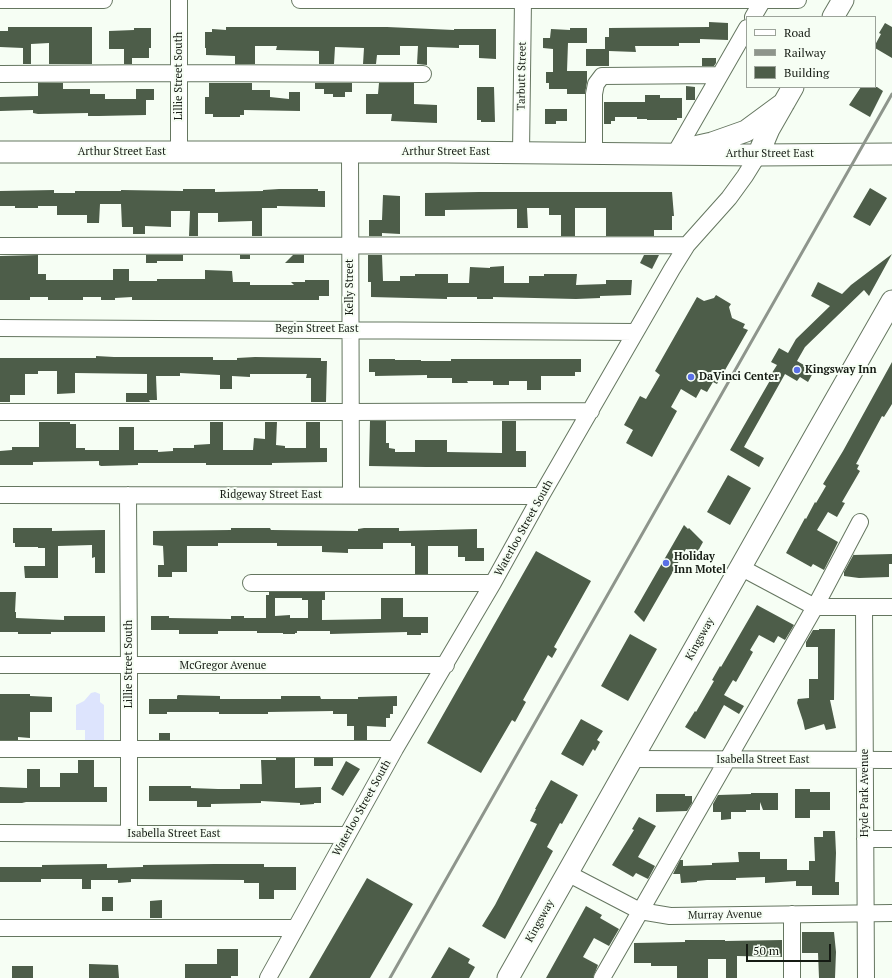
<!DOCTYPE html>
<style>
body{margin:0}
#map{position:relative;width:892px;height:978px;overflow:hidden;background:#f6fef4;font-family:"PT Serif",serif}
canvas{display:block}
.legend{position:absolute;left:746px;top:16px;width:130px;height:72px;box-sizing:border-box;background:#f6fef4;border:1px solid #9ca39a;margin:0;padding:5px 7px;list-style:none;font-size:12px;color:#151b13}
.legend li{display:flex;align-items:center;gap:8px;height:20px}
.legend b{width:20px;border:1px solid #9ca39a}
.scale{position:absolute;left:746px;top:944px;width:85px;height:18px;box-sizing:border-box;border:2px solid #151b13;border-top:0;padding-left:5px;font-size:12px;line-height:14px;white-space:nowrap;color:#151b13;-webkit-text-stroke:3px #f6fef4;paint-order:stroke}
</style>
<div id="map">
<canvas width="892" height="978"></canvas>
<ul class="legend">
<li><b style="height:5px;background:#fff"></b>Road</li>
<li><b style="height:5px;background:#8e958c"></b>Railway</li>
<li><b style="height:11px;background:#4d5d49"></b>Building</li>
</ul>
<div class="scale">50 m</div>
</div>
<script>
const ctx = document.querySelector('canvas').getContext('2d');
ctx.lineJoin = 'round';
function fill(path, color) { ctx.fillStyle = color; ctx.fill(path, 'evenodd'); }
function strokePath(path, color, width, dash) { ctx.strokeStyle = color; ctx.lineWidth = width; ctx.lineCap = dash ? 'butt' : 'round'; ctx.setLineDash(dash || []); ctx.stroke(path); }
function write(font, color, halo, rows, align = 'center') {
  ctx.font = font + ' "PT Serif",serif'; ctx.lineWidth = 4; ctx.setLineDash([]); ctx.textBaseline = 'middle'; ctx.strokeStyle = halo; ctx.fillStyle = color; for (const [text, x, y, turn = 0] of rows) {
    ctx.save(); ctx.translate(x, y); ctx.rotate((+turn || 0) * Math.PI / 180); ctx.textAlign = isNaN(turn) ? turn : align; if (halo) ctx.strokeText(text, 0, 0); ctx.fillText(text, 0, 0); ctx.restore();
  }
}
fill(new Path2D(`
 M95,692L100,694V702L104,705V740H85V730H76V705L84,701L91,693Z`), '#dde4fd');
fill(new Path2D(`
 M709,22L728,23V40L700,39V43H679V46H635L636,52L609,51V66H586V49H605V37H609V28L709,27Z
 M885,23L892,27V58L875,48V45L881,34L879,33Z
 M8,27H92V64H49V43L31,44V64H23V48L0,47V31H8Z
 M226,27H387L454,30V29H496V59L479,58V45H459V48L427,47V65L417,64L418,46H400V55H377L376,64H363L364,48L335,47L334,64H319V51L276,50L277,46H255V64H235V56L206,55V48H205V32H212V29L226,30Z
 M134,28H151V48H149V58H132V64H124V49H109V31L134,30Z
 M570,28H587V43H568L567,71H587V82L585,94H567V89H549V83H546V72H553V49L543,48V38H550L551,29L570,30Z
 M702,58H716V63L714,66H702Z
 M38,83H63V89H90V94H105V99H136V89H154V100H146V115L99,116H88V113L38,114L33,113V110L0,111V97L38,96Z
 M209,83H252V90H270V97L289,99V92H300V111L244,110V115H240V117H213V114H205V97H209Z
 M315,83H352V92H345V97H333V94H324V89H315Z
 M379,83H414V104L437,105V123L391,121L392,114H366V94H378Z
 M686,86L695,87V100H686Z
 M477,87H494L495,122H481V120H477Z
 M861,87H877L883,91L870,117L849,105Z
 M645,95H660V98H682V118H677V120H647V119H637V117H615V121H611V124H604V102H645Z
 M545,109H567V121H556V124H545Z
 M870,188L887,198L870,226L853,217Z
 M183,189H215V192L263,191V190L279,189H318V191H325V207L277,206V208H262V236H252V221L218,222V213H198V236H189L190,211H171V227L145,226V234H133V227H122L121,204H100L99,223H87V215H57V206H38V208H15V206H0V191L54,190V193H75V191H121V190L183,191Z
 M479,192H672L674,216H672V230H654V236H606V208H575V236H561V215H549V208H527L528,228H517V209L445,210V216H425V193Z
 M383,195L400,196V234L382,233V236H369V220H382Z
 M892,254L869,296L864,290L805,347L797,361L814,371L808,382L800,377L797,381L785,374L744,447L764,458L759,467L730,450L772,377L770,376L777,365L771,362L779,348L788,353L796,339L830,306L811,296L818,282L842,294L851,285Z
 M38,255V274H46V280H113V269H129V281H157V279H205V270L232,271L233,282H250V285H294L291,282H305V280H329V296H319V300H132V297L115,298V300H101V297H83V300H48V297H30V300H0V256Z
 M146,255H183V261H157V263H146Z
 M240,255H250V259H240Z
 M293,255H304V263H285Z
 M368,255H382L383,281H400V276H415V274H448V283H469L470,267L490,268V267L504,266V283H529V276H544V274H577L576,285L606,284V280H632L631,295L600,296V298L576,299L493,297V299H477V297H447V299L371,297V282H368Z
 M644,255H659L652,269L640,263Z
 M716,295L731,304L729,307L732,318L745,324L743,328L748,330L717,384L713,382L707,392L701,389L696,398L681,389L671,407L677,411L652,457L626,443L633,430L624,425L640,396L646,399L660,375L655,371L697,297L704,301L714,298Z
 M96,356L114,357H213V360H237V358L255,357L321,358V361H327L326,402H311V378H306L307,374H250V377L232,376V389H220V375L180,373V376H156L157,400H149L150,402H126V393H147V374L75,373V393L57,394V371H38V374H25V395H10V402H0V358H96Z
 M369,359H395V360H421V361H451V359H581V372H575V376H541V390H527V381H509V385H493V381H467L468,383H452V378H427V375L375,376V372H369Z
 M892,362V404L884,417L882,416L856,464L859,465L857,469L860,471L842,502L845,503L837,517L828,512L817,530L838,542L824,570L813,564L811,567L786,553L805,518L806,519L815,502L816,503L826,486L823,484L843,451Z
 M370,421H386V443H389V448L395,449V452H415V440H447V452L502,453V421H516V451H526V467H426L369,466Z
 M39,422H70V424H76V448H85V450H119V427H134V450H158V452L173,451V448H194V445L210,444V422H223V450H253L254,438L265,439V422H277L276,445L285,446V448H306V422H320V448H327V462L272,463V465H206V463H138V465L101,466L99,465V461L33,462V465H0V451L12,450V447H39Z
 M728,475L751,488L730,525L707,512Z
 M684,525L688,529L689,528L703,542L698,551L686,549L644,622L634,612Z
 M13,528H52V531L105,530V573H95V557L92,558V545L58,546V578H25L24,566H45V548H38V547H15V543H13Z
 M231,528H270L271,530L358,531V529L364,528H399V531L477,529V548H484V561H465V557H458V546H428V574H415V546H411V543H383V549H348V553L322,552V546H277V543H218V546H187V572H172V577H158V565H164L163,546L153,545V531L231,530Z
 M536,551L591,581L554,647L557,649L552,658L548,655L523,700L526,702L515,722L512,720L481,773L427,743Z
 M855,552L853,555L892,554V564H889V577L859,578L844,576V572Z
 M0,592H16L15,612H16V618L64,620V616H105V632H51V634H18V632H0Z
 M269,592H325V600H322V620L381,619V598H403V617H428V633H421V635H407V632L330,634V631H297V633H295V634H283V633H257V631H218V634H179V630H151V616H169V618L231,619V616H244V618H266V595H269ZM275,598H302V600H308V618H290V615L275,616Z
 M757,605L794,625L785,640L778,636L774,643L759,635L750,650L753,652L736,682L733,680L724,695L744,706L739,714L724,705L705,739L685,727L695,711L696,712L714,681L712,680L720,666L721,667Z
 M819,629H835L834,700H830L836,728L826,730L824,724L805,730L803,721L797,703L798,699L809,698V679H818V647H806V642L813,630H819Z
 M630,634L657,649L628,701L601,686Z
 M0,694H30V696L52,697V712H30V738L18,737V740H0Z
 M178,695L220,696V699H281V696H320L321,699H358V697L397,696V706H393V714H390V718H386V727L367,726V740H354V726H347V714H333V711L268,712V714H219V712H167V714H149V699H177V696Z
 M581,719L603,731L597,740L600,742L595,751L593,749L583,766L561,754Z
 M159,733H170V740H159Z
 M276,758H295V788L321,787V803H314V804L300,805V803L261,801V803L211,804V807H197V801H149V786H191V788L218,789H240V784H262L261,760H276Z
 M314,758H333V766H314Z
 M78,760H94V787H107V802H26L22,803H0V787L27,788V769H40V787H60V773H78Z
 M346,761L360,769L343,796L331,789Z
 M551,780L578,795L562,824L560,823L547,847L553,851L505,939L482,926L495,905L537,824L530,821L536,809H535Z
 M795,789H810V792H830V810H810V818H795Z
 M751,793H778V810H763L760,802V810H746V812H731V819L721,820V812H713V804L718,795L751,794Z
 M656,794H685V796H692V803L687,811L656,812Z
 M639,817L656,826L638,857L655,866L648,879L636,873L633,877L612,865L634,830L632,829Z
 M823,831H835L836,853L835,882H839V895H812V886H796V881L765,883V877L736,878V880H707L697,881V882L681,883L680,874H673L680,860H683V866L712,865V863L739,862L738,852H760V859H787V870H809V861H815L814,837H823Z
 M107,864V868L143,867V865L214,864H264V867H296V890H274V899H259V883H244V880L131,879V882L118,883V880H91V889H82V879H41V882H0V867H42V865Z
 M367,878L413,904L370,978H309Z
 M102,897H113V911H102Z
 M162,900V918H150V901Z
 M586,906L602,915L600,918L619,929L609,946L594,938L583,957L598,965L593,978H546Z
 M802,932H834L836,952L835,978H819L818,953H802Z
 M685,940H725V941L782,940V957L737,956V978H726V959H708V978H677V966H651V963H634V943L685,942Z
 M449,947L470,959L468,963L475,967L469,978H431Z
 M217,949H238V976H231V978H185V964H217Z
 M89,964L118,965L119,978H89Z
 M12,966H33V978H12Z`), '#4d5d49');
const minor = new Path2D(`
 M0,0H104
 M300,0H798
 M753,17L763,0
 M0,74L179,73L423,74
 M677,150L747,28
 M350,152L351,495
 M521,152L523,0
 M179,153V0
 M594,153V94L596,84L602,76L720,75
 M0,246L687,245
 M0,328L635,332
 M0,412H350L591,411
 M0,495L541,496
 M128,495L129,666V833
 M740,567L815,607H892
 M251,583H493
 M864,607L866,978
 M0,665H446
 M0,749H395
 M633,759L892,760
 M0,833L347,835
 M865,839H892
 M567,873L640,911L670,916L892,913
 M792,914V978
 M0,928H295
 M268,978L395,749L493,583L541,496L672,269L687,245L729,198L745,176L758,155
 M602,978L815,607L860,522`);
const major = new Path2D(`
 M833,17L843,0
 M694,147L712,143L746,131L784,103
 M0,152H447L758,155L892,154
 M758,155L769,129L793,87
 M508,978C636,752 763,526 892,301`);
strokePath(minor, '#657660', 18);
strokePath(major, '#657660', 23);
strokePath(minor, '#fff', 16);
strokePath(major, '#fff', 21);
strokePath(new Path2D(`
 M390,978L892,94`), '#8e958c', 3);
for (const [x, y, r, color] of [
 [797,370,4,"#596fe6"],
 [691,377,4,"#596fe6"],
 [666,563,4,"#596fe6"]
]) { const dot = new Path2D(); dot.arc(x, y, r, 0, 2 * Math.PI); ctx.fillStyle = color; ctx.fill(dot); strokePath(dot, '#f6fef4', 1.5); }
write('11px', '#151b13', '#f6fef4', [
 ["Lillie Street South",179,76,-90],
 ["Tarbutt Street",522,76,-89],
 ["Arthur Street East",122,152],
 ["Arthur Street East",446,152],
 ["Arthur Street East",770,154],
 ["Kelly Street",350,287,-90],
 ["Begin Street East",317,329],
 ["Ridgeway Street East",271,495],
 ["Waterloo Street South",524,528,-61],
 ["Kingsway",700,639,-61],
 ["Lillie Street South",129,664,-90],
 ["McGregor Avenue",223,666],
 ["Isabella Street East",763,760],
 ["Hyde Park Avenue",865,793,-90],
 ["Waterloo Street South",362,808,-61],
 ["Isabella Street East",174,834],
 ["Murray Avenue",725,915,-1],
 ["Kingsway",540,921,-61]
]);
write('bold 11px', '#151b13', '#f6fef4', [
 ["Kingsway Inn",805,370],
 ["DaVinci Center",699,377],
 ["Holiday",674,557],
 ["Inn Motel",674,570]
], 'left');
</script>
